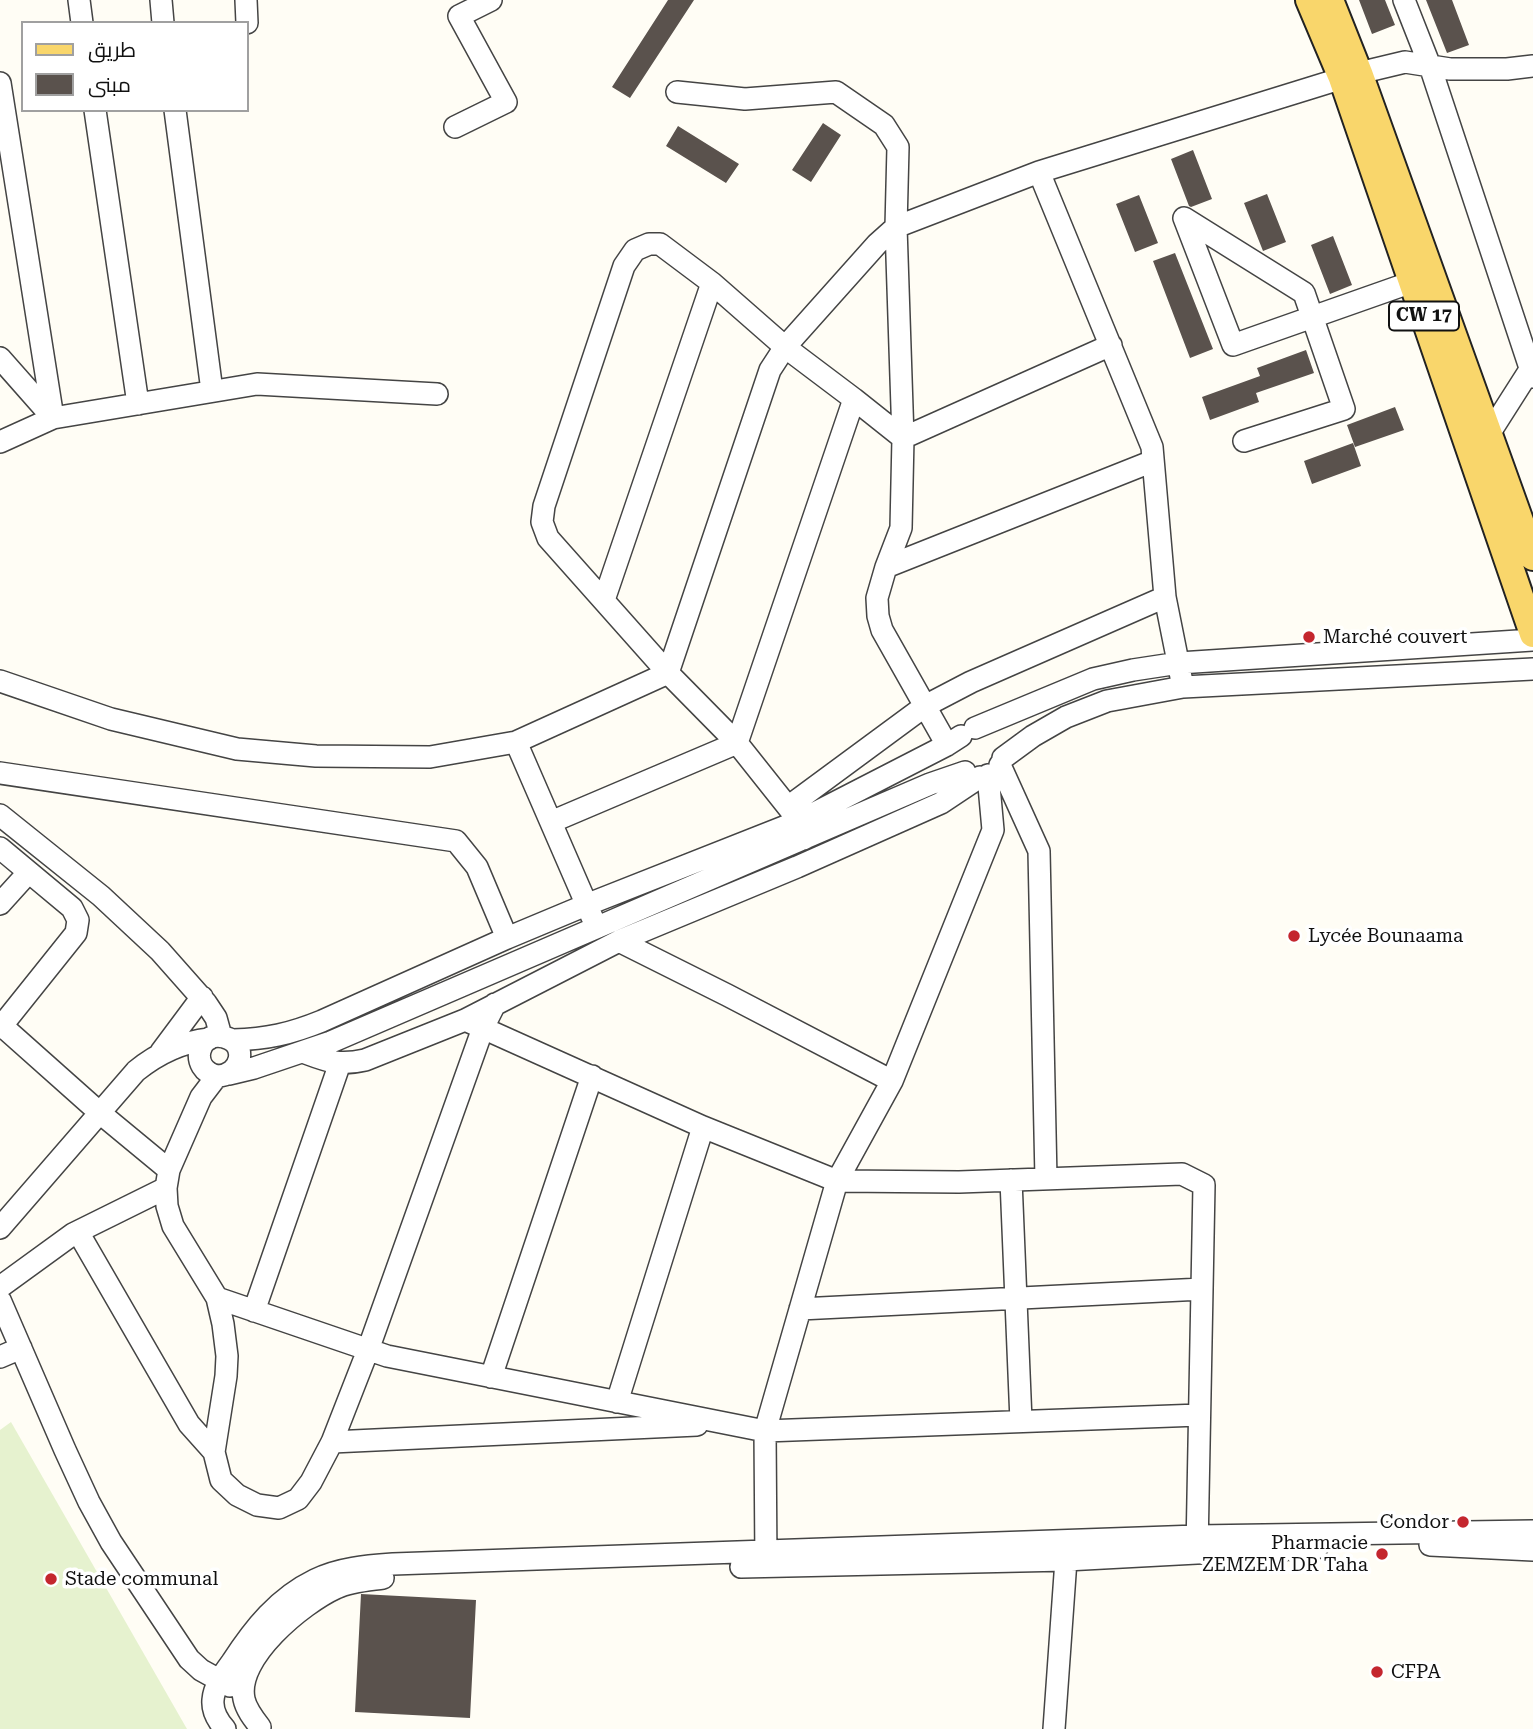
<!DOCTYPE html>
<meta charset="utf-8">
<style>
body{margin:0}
#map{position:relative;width:1533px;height:1729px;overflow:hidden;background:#fffdf5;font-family:"Roboto Serif",Cairo,serif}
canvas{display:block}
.legend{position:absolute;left:21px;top:21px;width:228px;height:91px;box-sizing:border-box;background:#fff;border:2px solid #a0a0a0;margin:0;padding:9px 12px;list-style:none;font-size:21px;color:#111}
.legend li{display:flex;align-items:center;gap:14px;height:35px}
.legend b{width:35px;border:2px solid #a0a0a0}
</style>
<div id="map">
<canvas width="1533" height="1729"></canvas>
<ul class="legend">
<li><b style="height:9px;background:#f9d66b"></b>طريق</li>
<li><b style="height:19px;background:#5a524d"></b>مبنى</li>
</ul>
</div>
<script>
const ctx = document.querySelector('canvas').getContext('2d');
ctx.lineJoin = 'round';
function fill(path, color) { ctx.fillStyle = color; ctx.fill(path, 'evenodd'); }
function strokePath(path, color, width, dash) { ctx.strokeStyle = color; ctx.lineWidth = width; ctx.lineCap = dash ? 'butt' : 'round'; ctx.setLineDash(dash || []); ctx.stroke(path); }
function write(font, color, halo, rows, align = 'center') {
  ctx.font = font + ' "Roboto Serif",serif'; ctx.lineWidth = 7; ctx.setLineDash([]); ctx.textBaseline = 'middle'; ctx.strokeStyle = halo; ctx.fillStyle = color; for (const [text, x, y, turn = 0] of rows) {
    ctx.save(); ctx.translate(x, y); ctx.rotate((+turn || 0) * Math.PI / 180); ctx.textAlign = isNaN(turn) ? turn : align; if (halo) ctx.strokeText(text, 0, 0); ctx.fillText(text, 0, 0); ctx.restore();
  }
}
fill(new Path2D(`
 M11,1422L187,1729H0V1430Z`), '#e6f2cf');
fill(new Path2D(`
 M668,0H694L630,98L612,87Z
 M1359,0H1385L1395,25L1372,34Z
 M1426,0H1452L1469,45L1447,53Z
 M823,123L841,135L811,182L792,170Z
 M678,126L739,164L726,183L666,146Z
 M1193,150L1212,199L1191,207L1189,206L1171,159Z
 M1267,194L1286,242L1263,251L1244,203Z
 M1139,195L1158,243L1135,252L1116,204Z
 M1333,236L1352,285L1330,294L1311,245Z
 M1175,253L1213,349L1190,358L1153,261Z
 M1306,350L1314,373L1256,393L1259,402L1210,420L1202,397L1260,376L1257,368Z
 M1395,407L1404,430L1355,447L1347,425Z
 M1353,443L1361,466L1312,484L1304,461Z
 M361,1594L476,1600L470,1718L355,1712Z`), '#5a524d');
const minor = new Path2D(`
 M79,0L82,23
 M161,0L163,23
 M246,0L247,23
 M1404,0L1430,66L1533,377
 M0,83L53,418
 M677,92L745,99L836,92L884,125L898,147L896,227L903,438L901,528L886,567L877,598L878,616L882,630L947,745
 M95,110L138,404
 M175,110L212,391
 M455,127L506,102L459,16L491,0
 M1039,172L1152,447L1165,597L1181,677
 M0,358L53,418
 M1489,434L1533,365
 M1244,441L1344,409L1304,293L1184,218L1233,345L1412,282L1426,277
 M0,442L53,418L257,384L437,394
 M886,567L1153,461
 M604,600L712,283
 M0,681L111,719L237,749L316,756L430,757L516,742L668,673L770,370L785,347L877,244L896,227L1039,172L1359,73L1405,62L1450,69H1507L1533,66
 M975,728L1093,679L1133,670L1179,663L1533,640
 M516,742L592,917
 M1003,758L1033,736L1066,717L1107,701L1183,687L1533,669
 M1000,765L1039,851L1046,1179
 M0,773L456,841L477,867L507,938
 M788,807L925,706L971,682L1165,597
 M0,815L101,896L160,951L206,1003L216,1018L221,1036
 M551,822L737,743L854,399
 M804,839L799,821L737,743L668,673L548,538L542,522L544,506L624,266L635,250L649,244H660L712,283L785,347L854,399L903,438L1111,345
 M0,848L72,908L78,920L76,933L0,1028
 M0,904L28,873
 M619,941L727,995L892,1081
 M465,1020L703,1127L837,1181L959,1182L1182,1174L1204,1185L1197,1549
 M0,1024L100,1113L169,1170
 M233,1040C267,1039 290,1034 322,1021L507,938L586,905L799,821L947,745L961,736
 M161,1052L202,997
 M303,1052C327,1061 338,1066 365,1060L465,1020L619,941L797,867L941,803L980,777
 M229,1074L254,1068L331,1042L930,784L965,772
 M217,1076C188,1069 198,1030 224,1037C249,1043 242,1076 217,1076L201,1097L169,1170L166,1188L167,1206L173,1226L217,1298L387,1356L765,1431L1199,1415
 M1011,1180L1021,1421
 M0,1228L136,1071C157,1054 182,1042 209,1039
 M78,1232L189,1424L214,1452
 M0,1287L73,1234L166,1188
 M217,1298L223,1324L227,1356L226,1376L214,1452L221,1480L237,1495L257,1505L279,1508L298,1499L311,1482L332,1442L368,1350L483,1028L495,1004
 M0,1300L65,1450L89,1502L111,1542L189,1659L201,1670L230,1686
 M800,1309L1202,1289
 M254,1311L340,1063
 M0,1357L21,1348
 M491,1377L592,1076
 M617,1402L703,1127
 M332,1442L697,1425
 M1430,1545L1533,1550
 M766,1565L765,1431L837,1181L892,1081L993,830L988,775
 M741,1567L1066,1560L1197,1553L1317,1548
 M260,1727C253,1718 246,1709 244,1699C235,1658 303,1603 336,1588C350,1581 368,1580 383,1578
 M225,1729C218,1721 212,1711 213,1700C214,1686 224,1673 232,1662C254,1628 278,1598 315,1580C339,1568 366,1566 393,1564L1197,1536L1533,1531
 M1054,1729L1066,1560`);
const major = new Path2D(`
 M1309,0L1342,78L1533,634
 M1330,0L1359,73L1533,557`);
strokePath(minor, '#444', 24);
strokePath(major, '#222', 30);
strokePath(minor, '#fff', 21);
strokePath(major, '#f9d66b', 26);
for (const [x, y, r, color] of [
 [1309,637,7,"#c4262e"],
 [1294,936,7,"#c4262e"],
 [1463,1522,7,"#c4262e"],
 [1382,1554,7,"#c4262e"],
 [51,1579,7,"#c4262e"],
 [1377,1672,7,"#c4262e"]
]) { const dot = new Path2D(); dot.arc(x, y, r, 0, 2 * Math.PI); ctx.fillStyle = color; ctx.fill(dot); strokePath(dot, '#fff', 2.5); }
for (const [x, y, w] of [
 [1424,316,70]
]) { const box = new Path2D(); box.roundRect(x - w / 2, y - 14.5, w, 29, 5); ctx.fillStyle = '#fff'; ctx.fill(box); strokePath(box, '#111', 2); }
write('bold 18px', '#111', null, [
 ["CW 17",1424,316]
]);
write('19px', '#111', '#fff', [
 ["Marché couvert",1323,637],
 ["Lycée Bounaama",1308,936],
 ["Condor",1449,1522,"right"],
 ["Pharmacie",1368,1543,"right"],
 ["ZEMZEM DR Taha",1368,1565,"right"],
 ["Stade communal",65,1579],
 ["CFPA",1391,1672]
], 'left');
</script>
